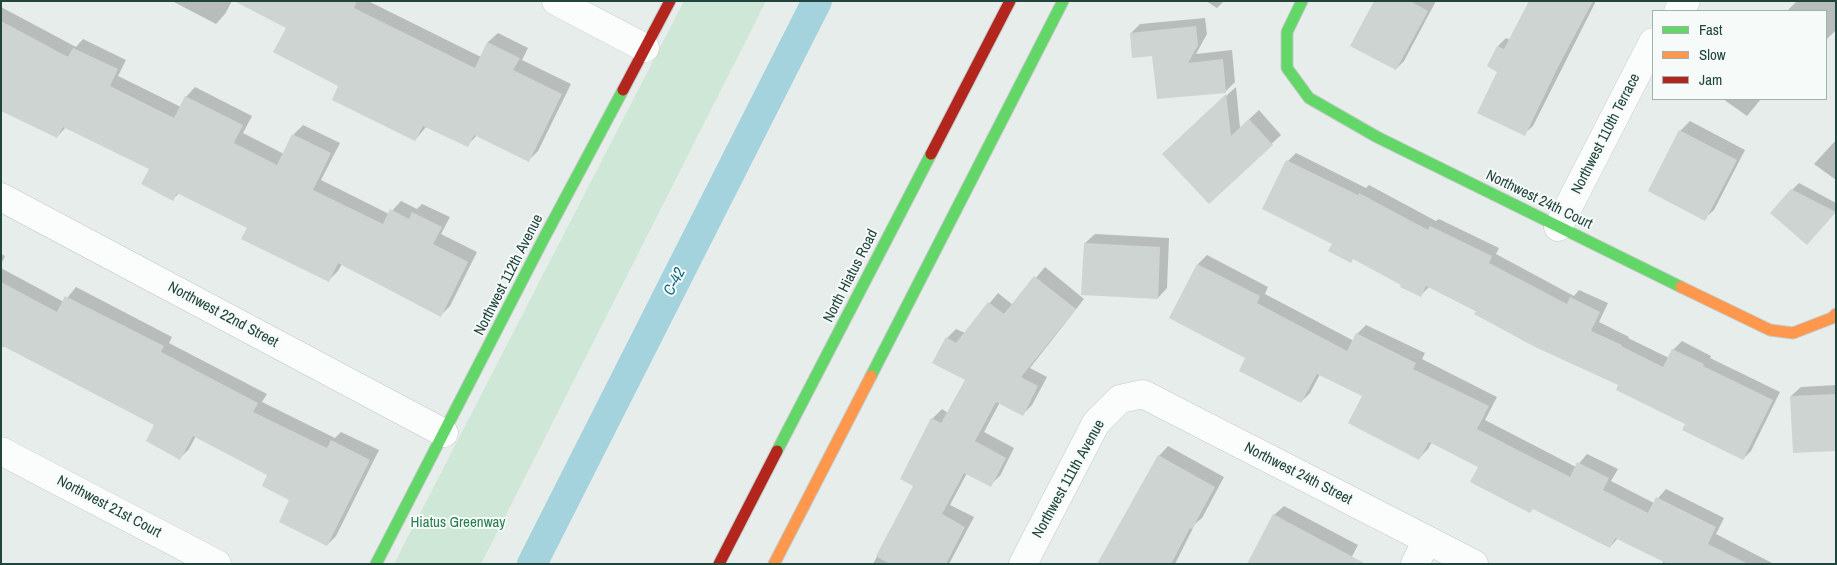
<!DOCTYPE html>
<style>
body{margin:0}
#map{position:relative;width:1837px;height:565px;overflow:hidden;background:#e7edea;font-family:"Archivo Narrow",sans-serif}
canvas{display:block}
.frame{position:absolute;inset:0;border:2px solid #21443c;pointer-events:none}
.legend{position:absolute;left:1652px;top:10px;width:175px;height:90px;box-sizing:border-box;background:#f6fbf9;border:1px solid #a1b2ad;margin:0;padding:6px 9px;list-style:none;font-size:15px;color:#21443c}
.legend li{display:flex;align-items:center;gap:10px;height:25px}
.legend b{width:25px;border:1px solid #a1b2ad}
</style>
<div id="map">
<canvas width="1837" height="565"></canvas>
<div class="frame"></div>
<ul class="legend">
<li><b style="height:6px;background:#63d668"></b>Fast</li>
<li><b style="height:6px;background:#ff974d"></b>Slow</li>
<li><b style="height:6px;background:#b3261e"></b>Jam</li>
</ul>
</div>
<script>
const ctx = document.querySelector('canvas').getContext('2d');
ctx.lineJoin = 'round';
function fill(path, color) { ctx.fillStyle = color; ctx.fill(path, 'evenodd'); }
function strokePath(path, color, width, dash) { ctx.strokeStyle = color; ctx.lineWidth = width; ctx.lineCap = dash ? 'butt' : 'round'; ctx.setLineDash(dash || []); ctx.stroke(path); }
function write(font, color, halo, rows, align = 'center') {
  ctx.font = font + ' "Archivo Narrow",sans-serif'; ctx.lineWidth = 4; ctx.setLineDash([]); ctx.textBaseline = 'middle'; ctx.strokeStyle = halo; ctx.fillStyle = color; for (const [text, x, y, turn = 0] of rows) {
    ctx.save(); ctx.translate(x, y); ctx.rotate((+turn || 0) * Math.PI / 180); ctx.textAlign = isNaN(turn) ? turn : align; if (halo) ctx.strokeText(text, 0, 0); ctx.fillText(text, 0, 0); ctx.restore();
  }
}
fill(new Path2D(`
 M684,1H766L481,564H394Z`), '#cfe7d7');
fill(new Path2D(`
 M172,1H232L225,14L216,24Z
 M237,1H368L481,57L488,42L498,33L528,48L522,60L571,84L538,151L529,160L477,135L467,146L427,126L415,140L340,86L287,28Z
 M1206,1H1224L1217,8Z
 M1376,1H1436L1404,61L1396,69Z
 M1531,1H1596L1533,126L1524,134L1499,71L1498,46L1506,38L1510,40Z
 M1797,1H1836V30L1826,40V11H1787Z
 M1,7L76,47L83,39L126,60L118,76L181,107L186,97L195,87L252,116L243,133L284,154L294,134L303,125L340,143L321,180L389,214L401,201L417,209L422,204L450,217L441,234L477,252L450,306L441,315L342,264L338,271L329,280L248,227L179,193L173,199L150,168L66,127L57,137L1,110Z
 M1205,18L1207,34L1196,54L1232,50L1235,82L1226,91L1153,55L1131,33L1140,24Z
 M1236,87L1240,128L1259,110L1281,135L1209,202L1173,144Z
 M1723,99H1761L1747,116Z
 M1690,121L1745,150L1714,210L1704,219L1649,190L1680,131Z
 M1836,140V180L1814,164Z
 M1296,153L1366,188L1369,185L1436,221L1439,219L1499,248L1496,254L1574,296L1579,290L1608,303L1599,322L1629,337L1628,338L1669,358L1673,350L1682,341L1711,356L1710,358L1780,392L1751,451L1743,459L1687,423L1620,385L1429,287L1420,296L1334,243L1288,161Z
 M1799,183L1836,203V211L1813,236L1792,190Z
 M1095,234L1169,238L1167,288L1158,298L1085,243Z
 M1,254L5,256L1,264Z
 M1207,255L1268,287L1265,294L1354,341L1357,334L1366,325L1425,353L1422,359L1497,397L1485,420L1576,467L1587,454L1618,469L1611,481L1654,503L1666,489L1724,518L1716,534L1774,564H1662L1664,560L1618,538L1610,547L1480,466L1432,442L1428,449L1419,458L1363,395L1320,374L1310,393L1301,402L1247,358L1171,317L1198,264Z
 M1045,267L1084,299L1030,368L1047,377L1032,405L1023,414L1000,402L984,432L1014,448L1000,476L990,485L967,473L950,505L974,517L949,564H873L915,486L901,478L932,419L942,409L948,413L966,379L947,338L956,329L965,333L998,293L1013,305Z
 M1,268L64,302L76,287L172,337L169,343L267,394L262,402L335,438L341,432L379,450L336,536L327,545L269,475L196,436L189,449L180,458L156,424L6,345L4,347L1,346Z
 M1836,385V450L1791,396L1801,387Z
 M1168,446L1224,477L1202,518L1195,524L1175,564H1098L1159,456Z
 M1284,506L1358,545L1348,564L1274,515Z`), '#0003');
strokePath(new Path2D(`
 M532,564L817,1`), '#a4d3de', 30);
fill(new Path2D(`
 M234,1H357L354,8L475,68L487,42L520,58L513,70L562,94L529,162L474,135L468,147L423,126L415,141L332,100L338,86L273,52L286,28Z
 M1374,1H1410L1428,11L1396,70L1350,46Z
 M1529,1H1593L1558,67L1525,136L1477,113L1497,72L1487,66L1497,46L1504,49Z
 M1,21L68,57L73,48L118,69L110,86L174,118L185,96L243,125L234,143L277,165L292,134L331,153L313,190L383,224L390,209L409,219L412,212L442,227L433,244L468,262L441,317L338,263L329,282L241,239L247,228L177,193L173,201L141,184L149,169L63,127L57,138L1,111Z
 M1196,26L1198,45L1188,63L1223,59L1226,93L1157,99L1152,56L1132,58L1130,33Z
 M1226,94L1231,136L1249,119L1273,145L1209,204L1162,154Z
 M1679,130L1737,160L1705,221L1648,191Z
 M1286,160L1358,195L1359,193L1428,230L1430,226L1492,256L1489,263L1567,304L1570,297L1600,312L1591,331L1622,345L1621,346L1663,367L1672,349L1704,364L1703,366L1773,400L1743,460L1682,430L1685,424L1616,390L1618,385L1535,347L1474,314L1476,311L1426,286L1421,297L1400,287L1401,285L1353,259L1351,263L1328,251L1332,244L1262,209Z
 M1791,189L1836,212L1807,245L1770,213Z
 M1084,243L1160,247L1158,299L1081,295Z
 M1197,264L1260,296L1257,303L1347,351L1356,333L1416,363L1413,369L1489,406L1477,429L1570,477L1577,462L1609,478L1603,490L1648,513L1656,497L1716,527L1708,544L1748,564H1668L1615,538L1610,548L1533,509L1530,513L1470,482L1478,467L1429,442L1419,460L1348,423L1362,396L1317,374L1301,403L1239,371L1245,358L1169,318Z
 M1034,276L1076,309L1021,377L1038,386L1023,416L996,402L975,441L1006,458L991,487L964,473L942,514L965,527L946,564H890L876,556L913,486L900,479L931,418L941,423L965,380L932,363L946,337L956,343L988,302L1004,314Z
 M1,282L57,312L65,296L164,346L161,352L258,403L253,412L327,448L331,440L370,460L327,546L279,522L289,500L262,486L267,475L193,436L180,460L146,441L154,425L1,345Z
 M1836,394V451L1793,453L1790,396Z
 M1158,455L1215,487L1192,529L1190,528L1171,564H1097Z
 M1273,514L1366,564H1247Z`), '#ced4d2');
const street = new Path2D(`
 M556,1L645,48
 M1678,11L1686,1
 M1,197L444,433
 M1558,227L1653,42
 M1,451L217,564
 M1023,564L1096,423L1120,399L1143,394L1474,564
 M1415,564L1427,540`);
const fast = new Path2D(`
 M1302,1L1287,32V68L1309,98L1377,137L1681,287
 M871,376L1063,1
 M777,451L931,154
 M376,564L544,238L623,90`);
const slow = new Path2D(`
 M1681,287L1770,330L1793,333L1832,318L1836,314
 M774,564L871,376`);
const jam = new Path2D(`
 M623,90L670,1
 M931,154L1010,1
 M719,564L777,451`);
strokePath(street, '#c4cac7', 29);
strokePath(fast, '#c2cbc8', 13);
strokePath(slow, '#c2cbc8', 13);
strokePath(jam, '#c2cbc8', 13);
strokePath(street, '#fbfcfc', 28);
strokePath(fast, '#63d668', 11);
strokePath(slow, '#ff974d', 11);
strokePath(jam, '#b3261e', 11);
write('15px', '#21443c', '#f6fbf9', [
 ["Northwest 110th Terrace",1606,134,-63],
 ["Northwest 24th Court",1539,200,26],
 ["Northwest 112th Avenue",509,275,-63],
 ["North Hiatus Road",851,276,-63],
 ["Northwest 22nd Street",223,315,28],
 ["Northwest 24th Street",1298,474,27],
 ["Northwest 111th Avenue",1069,479,-61],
 ["Northwest 21st Court",109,507,28]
]);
write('15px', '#277f4e', '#f6fbf9', [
 ["Hiatus Greenway",458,523]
]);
write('italic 16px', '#146e87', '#f6fbf9', [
 ["C-42",675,282,-63]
]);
</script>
